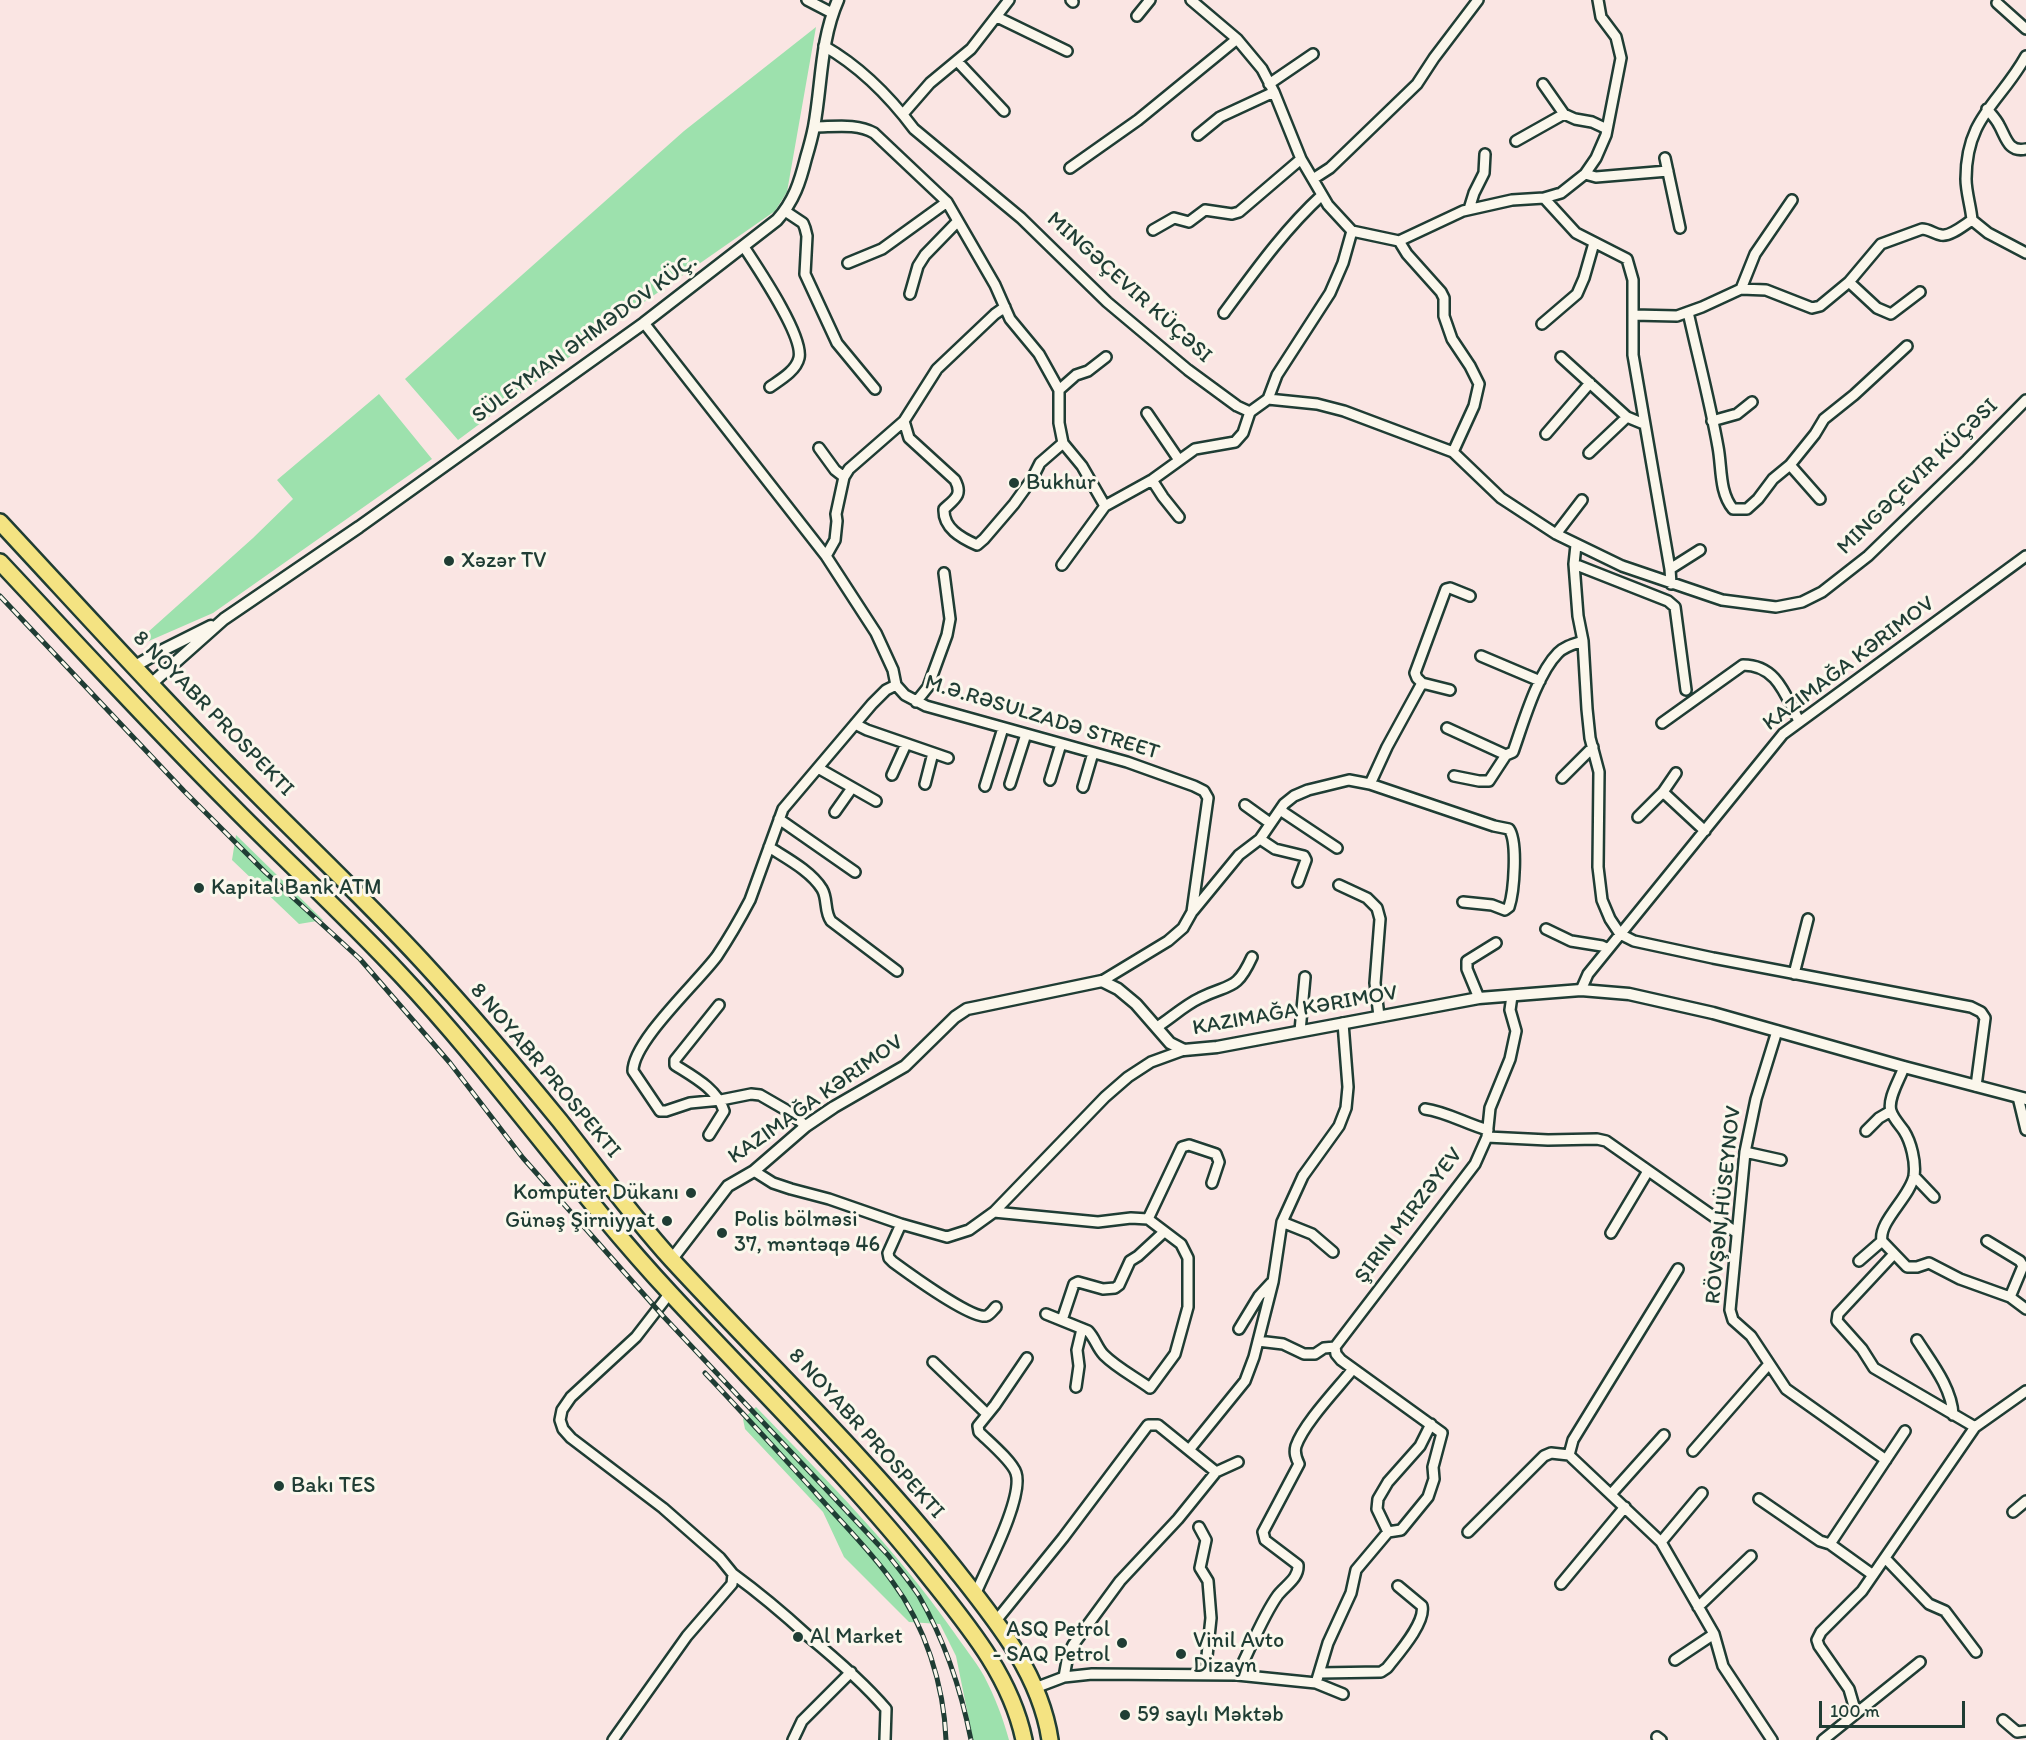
<!DOCTYPE html>
<meta charset="utf-8">
<style>
body{margin:0}
#map{position:relative;width:2026px;height:1740px;overflow:hidden;background:#fae5e3;font-family:Itim,sans-serif}
canvas{display:block}
.scale{position:absolute;left:1819px;top:1701px;width:146px;height:27px;box-sizing:border-box;border:3px solid #1f3d34;border-top:0;padding-left:8px;font-size:18px;line-height:21px;white-space:nowrap;color:#1f3d34;-webkit-text-stroke:4px #fbf7ec;paint-order:stroke}
</style>
<div id="map">
<canvas width="2026" height="1740"></canvas>
<div class="scale">100 m</div>
</div>
<script>
const ctx = document.querySelector('canvas').getContext('2d');
ctx.lineJoin = 'round';
function fill(path, color) { ctx.fillStyle = color; ctx.fill(path, 'evenodd'); }
function strokePath(path, color, width, dash) { ctx.strokeStyle = color; ctx.lineWidth = width; ctx.lineCap = dash ? 'butt' : 'round'; ctx.setLineDash(dash || []); ctx.stroke(path); }
function write(font, color, halo, rows, align = 'center') {
  ctx.font = font + ' Itim,sans-serif'; ctx.lineWidth = 6; ctx.setLineDash([]); ctx.textBaseline = 'middle'; ctx.strokeStyle = halo; ctx.fillStyle = color; for (const [text, x, y, turn = 0] of rows) {
    ctx.save(); ctx.translate(x, y); ctx.rotate((+turn || 0) * Math.PI / 180); ctx.textAlign = isNaN(turn) ? turn : align; if (halo) ctx.strokeText(text, 0, 0); ctx.fillText(text, 0, 0); ctx.restore();
  }
}
fill(new Path2D(`
 M816,27L787,192L775,211L627,314L458,440L405,379L684,131Z
 M379,394L432,459L213,613L142,644L138,641L253,538L293,499L277,480Z
 M236,835L323,920L299,924L232,860Z
 M756,1407C825,1478 896,1549 953,1631C963,1646 975,1660 984,1676C995,1697 1003,1718 1009,1740H973L956,1656L940,1624L909,1622L844,1557L823,1512L745,1429L743,1419Z`), '#9de1ad');
const minor = new Path2D(`
 M807,0L832,13
 M1071,0L1073,2
 M1191,0L1237,39L1262,69L1274,92L1301,159L1328,205L1352,231L1399,241L1407,254L1441,292L1444,298V316L1452,339L1470,366L1479,384L1474,406L1453,452
 M1997,3L2026,29
 M1137,16L1150,0
 M997,17L1067,51
 M824,46C859,66 890,97 914,129L1021,218L1107,302L1188,370L1237,406L1250,412L1268,399L1317,404L1344,411L1453,452L1501,498L1556,534L1622,566L1722,600L1776,607L1802,602L1822,592L1868,556L1967,460L2026,400
 M2026,56C2000,103 1966,117 1966,179C1966,192 1971,207 1972,220L1988,233L2026,253
 M957,61L1004,111
 M1269,84L1313,54
 M1543,84L1564,114L1575,119L1592,122L1607,129
 M1987,109C1991,114 1996,119 1999,125C2006,137 2008,153 2026,149
 M903,114L930,83L971,49L1009,0
 M814,127C834,127 857,123 874,133L947,202L995,285L1010,319L1039,354L1059,390V423L1063,443L1082,466L1105,506
 M1198,135L1220,117L1274,92
 M1516,141L1564,114
 M1665,158L1680,228
 M1070,168L1138,120L1237,39
 M1585,174L1596,177L1668,171
 M1313,179L1330,168L1417,84L1434,58L1478,0
 M1544,198L1576,233L1627,259L1633,280V355L1670,569L1671,584
 M1469,209L1474,193L1484,173L1485,154
 M785,211L803,223L805,228L807,236L805,274L837,343L875,389
 M1153,230L1174,218L1189,222L1205,210L1232,214L1239,212L1301,159
 M1399,241L1463,211L1512,200L1544,198L1561,193L1585,174L1596,158L1606,135L1621,58L1616,37L1601,17L1598,0
 M744,247C757,267 804,336 799,358C796,371 780,380 770,387
 M848,263L882,249L947,202
 M1849,282L1877,308L1891,314L1920,292
 M1741,289L1755,254L1792,200
 M910,294L918,266L925,255L958,221
 M1005,307L995,314L937,369L904,421L909,438L955,480C963,495 955,499 944,509C943,528 961,538 977,545L984,539L1014,504L1032,479L1040,463L1063,443
 M1688,312C1698,357 1710,402 1718,447C1722,468 1719,492 1733,509H1747L1758,499L1773,479L1790,465L1815,434L1824,419L1854,395L1907,346
 M1224,313C1255,271 1284,230 1322,195
 M1633,315L1677,316L1702,307L1741,289L1766,290L1812,308L1820,306L1849,282L1881,244L1922,229C1929,229 1934,234 1941,235C1950,237 1964,225 1972,220
 M644,323L826,556L876,633L893,670L896,685L905,695L926,706L1127,762L1194,786L1204,791L1208,798L1192,912L1183,928L1168,941L1102,981
 M1542,324L1577,294L1584,278L1594,243
 M1561,357L1627,417L1644,424
 M1059,390L1076,375L1088,371L1106,357
 M1268,399L1277,375L1330,293L1343,263L1352,231
 M1147,413L1179,460
 M1712,421L1737,414L1752,402
 M1546,434L1590,383
 M819,448L835,470L844,477
 M1589,453L1627,417
 M1790,465L1820,499
 M1152,480L1163,497L1179,517
 M1556,534L1582,500
 M1576,545L1574,564L1578,616L1583,641L1587,709L1590,738L1599,772L1598,867L1602,900L1610,919L1620,934L1634,941L1713,958L1971,1007L1981,1012L1985,1018L1976,1086
 M826,556L835,540L837,521L836,514L844,477L849,469L904,421
 M1574,564L1668,601L1675,607L1686,690
 M1062,565L1105,506L1152,480L1195,449L1235,442L1243,433L1250,412
 M1670,569L1700,550
 M1481,656L1540,681
 M1422,683L1450,690
 M916,702L928,687L947,635L950,619L944,573
 M1662,723L1743,665C1777,665 1785,695 1799,721
 M855,724L867,730L948,758
 M1447,728L1506,755
 M818,768L876,801
 M892,775L906,744
 M1454,776L1479,781H1489L1506,755L1513,752C1523,724 1537,674 1558,653C1565,646 1574,644 1583,641
 M1562,778L1593,747
 M1050,780L1061,744
 M925,784L933,753
 M1010,784L1026,734
 M1370,784L1387,747L1422,683L1417,678L1415,673L1446,589L1450,588L1470,596
 M985,786L1003,728
 M1083,787L1093,753
 M1663,792L1705,831
 M1245,805L1270,823
 M1280,810L1337,848
 M835,812L852,788
 M1638,817L1663,792L1676,773
 M779,819L855,872
 M1260,839L1275,849L1304,856L1306,860L1298,882
 M769,847C786,858 811,871 822,889C828,899 824,911 831,921L897,971
 M1339,885L1367,898L1377,908L1380,919L1375,983L1379,1016
 M1193,911L1239,855L1260,839L1284,804L1294,796L1308,790L1349,780L1370,784L1494,826L1509,829C1518,842 1514,892 1509,907L1505,910L1492,905L1463,902
 M1546,929L1571,941L1602,946L1608,949
 M1794,974L1808,919
 M1581,990L1588,974L1783,734L2026,556
 M1479,998L1467,969V961L1496,943
 M1157,1027C1171,1018 1185,1005 1200,998C1230,983 1236,992 1252,957
 M1300,1031L1305,977
 M1777,1031L1756,1099L1745,1152L1730,1310L1733,1320L1751,1336L1786,1389L1886,1460
 M1904,1067C1900,1079 1887,1099 1891,1111C1893,1118 1900,1125 1904,1131C1911,1142 1916,1162 1914,1176C1910,1197 1878,1222 1882,1241L1907,1267H1917L1929,1263L1960,1279L2010,1297L2026,1309
 M2018,1097L2026,1130
 M1425,1109C1447,1112 1466,1124 1488,1130
 M806,1126L786,1110L760,1095L751,1094L721,1100L690,1103L666,1111H660L633,1071C633,1041 698,982 717,956C729,938 740,919 750,900L783,809L872,704L886,690L896,685
 M1866,1131L1879,1118L1891,1111
 M709,1135L724,1111C717,1089 694,1077 675,1065V1060L719,1005
 M1487,1137L1548,1140L1597,1139L1606,1141L1737,1233
 M1745,1152L1781,1160
 M754,1171L773,1183L791,1189L829,1199L901,1224L947,1237L969,1230L994,1212L1105,1097L1128,1077L1151,1062L1184,1050
 M1914,1176L1934,1197
 M994,1212L1098,1222L1131,1218L1148,1219L1181,1244L1188,1258V1307L1175,1354L1150,1388C1135,1377 1117,1368 1104,1355C1097,1348 1095,1338 1088,1331L1046,1314
 M1148,1219L1182,1147L1189,1145L1216,1154L1219,1162L1212,1183
 M1282,1222L1312,1234L1333,1252
 M901,1224L888,1253L889,1258L893,1262C908,1273 971,1319 986,1316C990,1315 993,1310 996,1307
 M1611,1233L1648,1171
 M1987,1241L2020,1261L2023,1266L2010,1297
 M1893,1255L1838,1314L1837,1321L1862,1349L1874,1368L1975,1427
 M1859,1261L1882,1241
 M1062,1320L1074,1284L1078,1282L1103,1289L1115,1288L1119,1285L1130,1261L1138,1256L1164,1232
 M1239,1329L1259,1296L1271,1283
 M1917,1340C1931,1362 1952,1388 1953,1415
 M1258,1341L1283,1344L1304,1354H1315L1324,1348L1335,1347
 M1335,1347L1475,1164L1487,1137L1490,1108L1510,1059L1516,1031L1510,1010L1512,996
 M933,1362L987,1414
 M1076,1387L1079,1366L1077,1350L1082,1329
 M1189,1450L1245,1381L1254,1357L1273,1282L1282,1222L1303,1176L1339,1126L1346,1108L1348,1087L1343,1023
 M1693,1451L1769,1364
 M1569,1455L1573,1440L1678,1269
 M1612,1493L1664,1435
 M1759,1499L1820,1541L1830,1544L1873,1575
 M2013,1512L2026,1501
 M1199,1527L1206,1540L1200,1568L1208,1581L1211,1618L1205,1675
 M1388,1532L1377,1509L1378,1499L1388,1482L1420,1446L1431,1424
 M1468,1532L1544,1456L1551,1453L1569,1455L1661,1542L1714,1634L1723,1666L1772,1740
 M1661,1542L1702,1493
 M1830,1544L1905,1431
 M1885,1558L1929,1604L1945,1611L1976,1652
 M733,1574C759,1593 784,1614 808,1636C836,1659 863,1682 886,1709L885,1740
 M1561,1584L1625,1507
 M975,1595C986,1569 1024,1497 1016,1473C1012,1461 988,1441 979,1432L978,1426L995,1405L1027,1358
 M1698,1607L1751,1556
 M995,1622L1063,1538L1148,1425H1158L1216,1472
 M1675,1660L1714,1634
 M1319,1673L1381,1672L1387,1668C1397,1655 1426,1623 1422,1606L1398,1586
 M1237,1675C1250,1650 1262,1617 1278,1595C1286,1585 1299,1578 1298,1565L1265,1540L1263,1532L1299,1464C1296,1458 1294,1453 1296,1446C1304,1423 1337,1389 1353,1369
 M1064,1677L1068,1655L1073,1645L1120,1581L1178,1519L1216,1472L1238,1462
 M1316,1683L1328,1643L1351,1593L1356,1570L1388,1532L1401,1530L1428,1497L1434,1479L1433,1467L1442,1433L1341,1360L1336,1354L1335,1347
 M1035,1688L1064,1677L1092,1674L1237,1675L1316,1683L1343,1694
 M1856,1713L1849,1689L1819,1646L1817,1640L1821,1632L1862,1591L1975,1427L2026,1391
 M2003,1720L2017,1732L2026,1731
 M1657,1737L1661,1740
 M613,1740L687,1636L732,1584L733,1574L720,1558L663,1508L571,1438L563,1429L560,1420L562,1410L571,1397L636,1337L670,1293
 M793,1740L802,1721L851,1672
 M1823,1740L1920,1662`);
const tertiary = new Path2D(`
 M135,666L163,650L211,626
 M151,684L224,619L359,527L644,323L777,220C794,201 800,182 806,158C809,148 812,137 814,127C822,84 820,41 838,0
 M672,1259L728,1186L754,1171L806,1126L834,1107L905,1066L955,1017L967,1009L977,1007L1102,981L1118,989L1136,1004L1170,1043L1184,1050L1217,1047L1479,998L1581,990L1629,994L1713,1013L1904,1067L2026,1099`);
const trunk = new Path2D(`
 M0,522C81,609 161,698 245,782C304,842 365,899 422,961C470,1013 515,1066 560,1121C597,1168 632,1216 672,1260C766,1362 866,1457 952,1565C993,1617 1040,1672 1050,1740
 M0,562C76,643 150,724 228,802C285,860 345,915 401,975C496,1076 575,1191 670,1293C758,1388 850,1477 930,1578C969,1627 1011,1677 1024,1740`);
strokePath(minor, '#1f3d34', 14);
strokePath(tertiary, '#1f3d34', 15);
strokePath(trunk, '#1f3d34', 20);
strokePath(minor, '#fbf7ec', 9);
strokePath(tertiary, '#fbf7ec', 10);
strokePath(trunk, '#f4e382', 15);
const rail = new Path2D(`
 M0,596L184,791L265,872L360,959L450,1063L523,1158L663,1316L888,1555C898,1568 910,1582 919,1596C945,1641 961,1689 971,1740
 M705,1373C742,1412 778,1452 814,1491C840,1521 869,1549 892,1581C925,1625 944,1685 946,1740`);
strokePath(rail, '#1f3d34', 5);
strokePath(rail, '#fbf7ec', 3, [9]);
for (const [x, y, r, color] of [
 [1014,483,6,"#1f3d34"],
 [449,561,6,"#1f3d34"],
 [199,888,6,"#1f3d34"],
 [691,1193,6,"#1f3d34"],
 [667,1221,6,"#1f3d34"],
 [722,1233,6,"#1f3d34"],
 [279,1486,6,"#1f3d34"],
 [798,1637,6,"#1f3d34"],
 [1122,1643,6,"#1f3d34"],
 [1181,1654,6,"#1f3d34"],
 [1125,1715,6,"#1f3d34"]
]) { const dot = new Path2D(); dot.arc(x, y, r, 0, 2 * Math.PI); ctx.fillStyle = color; ctx.fill(dot); strokePath(dot, '#fbf7ec', 2); }
write('22px', '#1f3d34', '#fbf7ec', [
 ["MINGƏÇEVIR KÜÇƏSI",1129,288,42],
 ["SÜLEYMAN ƏHMƏDOV KÜÇ.",585,339,-36],
 ["MINGƏÇEVIR KÜÇƏSI",1918,477,-44],
 ["KAZIMAĞA KƏRIMOV",1849,664,-37],
 ["8 NOYABR PROSPEKTI",213,714,46],
 ["M.Ə.RƏSULZADƏ STREET",1042,718,17],
 ["KAZIMAĞA KƏRIMOV",1295,1011,-10],
 ["8 NOYABR PROSPEKTI",545,1071,50],
 ["KAZIMAĞA KƏRIMOV",816,1100,-35],
 ["RÖVŞƏN HÜSEYNOV",1724,1205,-84],
 ["ŞIRIN MIRZƏYEV",1409,1216,-53],
 ["8 NOYABR PROSPEKTI",866,1434,48]
]);
write('22px', '#1f3d34', '#fbf7ec', [
 ["Bukhur",1026,483],
 ["Xəzər TV",461,561],
 ["Kapital Bank ATM",211,888],
 ["Kompüter Dükanı",679,1193,"right"],
 ["Polis bölməsi",734,1220],
 ["37, məntəqə 46",734,1245],
 ["Günəş Şirniyyat",655,1221,"right"],
 ["Bakı TES",291,1486],
 ["ASQ Petrol",1110,1630,"right"],
 ["- SAQ Petrol",1110,1655,"right"],
 ["Al Market",810,1637],
 ["Vinil Avto",1193,1641],
 ["Dizayn",1193,1666],
 ["59 saylı Məktəb",1137,1715]
], 'left');
</script>
